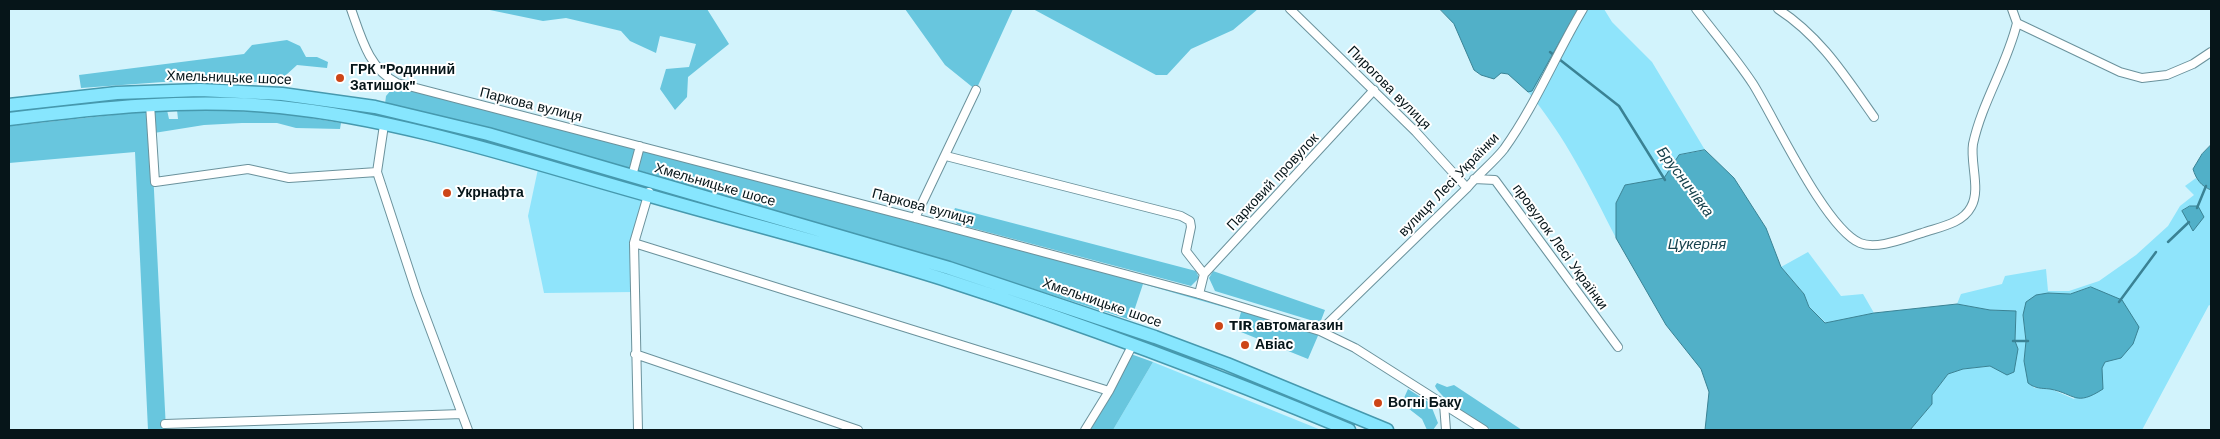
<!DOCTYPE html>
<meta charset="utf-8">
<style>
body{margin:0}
#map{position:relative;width:2220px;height:439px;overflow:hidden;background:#d2f3fc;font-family:"Work Sans",sans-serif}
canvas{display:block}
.frame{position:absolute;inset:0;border:10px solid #061519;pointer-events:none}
</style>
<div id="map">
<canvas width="2220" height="439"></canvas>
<div class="frame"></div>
</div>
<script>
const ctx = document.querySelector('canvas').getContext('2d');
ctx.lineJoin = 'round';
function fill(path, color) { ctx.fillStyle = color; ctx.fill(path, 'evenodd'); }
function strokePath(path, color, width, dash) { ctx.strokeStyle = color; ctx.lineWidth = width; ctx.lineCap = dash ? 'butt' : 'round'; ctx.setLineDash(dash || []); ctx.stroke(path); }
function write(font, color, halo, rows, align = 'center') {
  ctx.font = font + ' "Work Sans",sans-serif'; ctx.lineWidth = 4; ctx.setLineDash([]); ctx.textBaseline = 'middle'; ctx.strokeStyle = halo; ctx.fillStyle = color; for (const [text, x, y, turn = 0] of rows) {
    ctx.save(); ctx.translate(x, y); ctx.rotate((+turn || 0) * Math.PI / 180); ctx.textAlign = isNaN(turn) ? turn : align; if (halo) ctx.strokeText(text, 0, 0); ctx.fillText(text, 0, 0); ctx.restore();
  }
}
fill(new Path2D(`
 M1578,9H1604L1612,22L1652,62L1705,150L1679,155L1664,178L1625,185L1616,203V238C1590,187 1565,136 1528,92L1532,90Z
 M538,169L647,199L634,243V292L544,293L528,216Z
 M2196,178L2205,188L2211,190V306L2209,305L2142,430H1910L1932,404V395L1948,374L1963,369L1990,366L2018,349L2015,341L2016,311L1990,310L1957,304L1961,294L2002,284L2005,276L2046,269L2048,291H2069L2099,281L2136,255L2168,226L2180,206L2194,195L2185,186ZM2091,287L2111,359L2105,362L2074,399L2051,389L2034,388L2024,361L2026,341L2023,315L2048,293L2070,294Z
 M1808,252L1841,296L1863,294L1874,313L1826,323L1809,307L1804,294L1781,267Z
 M1153,362L1321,430H1113Z`), '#8fe4fb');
fill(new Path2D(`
 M485,9H707L729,44L688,77L687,97L675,110L660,89L666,69L689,67L696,44L660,36L656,53L630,41L621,31L566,18L543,21Z
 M905,9H1013L976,90L945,65Z
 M1033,9H1258L1233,30L1191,49L1167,75H1156Z
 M287,40L300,46L306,57H317L328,62L327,68L297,65L285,76L266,82H163L81,88L79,75L244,54L252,45Z
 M397,83L915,218L1320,331L1308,359L1236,330L1241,312L1143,284L1131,320L910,250L634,169L385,104L386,96Z
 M197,109L282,113L341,123L340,129L296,128L277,123H242L204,125L154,133L153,111L167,110L169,119H178L177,110Z
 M150,111L166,430H148L135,152L9,163V126Z
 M955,208L1196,271L1199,278L1191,286L957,224L952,216Z
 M1213,271L1325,310L1320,323L1215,291L1209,278Z
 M1128,353L1153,362L1113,430H1085Z
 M1437,383L1447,387L1454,385L1522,430C1513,430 1498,433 1490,429C1478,424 1439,397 1435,386Z
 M1408,389L1430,403L1438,423L1433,430H1427L1422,419L1404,405V398Z`), '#68c6de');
const water = new Path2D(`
 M1440,9H1578L1532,91L1528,92L1508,74L1501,73L1494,79L1481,75L1474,70L1454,24Z
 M2211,145V190C2201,186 2196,179 2193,169L2202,154Z
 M1705,150L1734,178L1766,228L1781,267L1804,294L1809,307L1825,323L1874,313L1957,304L1990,310L2016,311L2015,341L2018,349L2014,372L2007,375L1990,366L1963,369L1948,374L1932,395V404L1910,430H1705L1709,392L1701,369L1666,325L1616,238V203L1625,185L1664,178L1679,155Z
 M2190,206H2198L2204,217L2193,231L2182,211Z
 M2091,287L2122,300L2139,327L2133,344L2121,358L2105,362L2102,368L2103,389C2075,407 2076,394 2050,389C2041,388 2036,389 2028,383L2024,361L2026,341L2023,315L2026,302L2036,295L2048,293L2070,294Z`);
fill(water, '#51b0c8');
strokePath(water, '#3a8294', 1);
strokePath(new Path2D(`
 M1550,52L1619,106L1665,180
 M2197,208L2206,186
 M2168,242L2189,222
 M2119,302L2156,252
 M2013,341H2028`), '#3a8294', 2.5);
const minor = new Path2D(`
 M351,9C361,37 369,69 397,83L915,218L1199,294L1320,331L1355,348L1484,430
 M1290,9L1416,132L1467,188
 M1696,9C1715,34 1736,58 1753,84C1775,119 1825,228 1860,243C1877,250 1905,238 1922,233C1939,227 1962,224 1971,207C1981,190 1970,163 1973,144C1982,102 2007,65 2017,23
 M1778,9C1821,37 1845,76 1874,117
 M2012,9L2017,23
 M2017,23L2120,72L2142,78L2167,75L2193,64L2211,52
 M150,104L155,182L248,169L289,178L377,172
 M384,125L377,172L417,294L468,430
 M946,156L1181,216L1190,221L1191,227L1186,251L1204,274
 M632,176L640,146
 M1474,179L1495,180L1618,347
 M915,218L976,90
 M634,243L1109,391
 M1199,294L1204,274L1374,90
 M1320,331L1467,188C1478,174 1494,162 1504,149C1535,106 1556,54 1583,9
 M635,354L858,430
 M1444,404L1446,430
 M165,424L462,414
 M638,430L634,243L649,192
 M1085,430L1109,391L1133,344`);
const trunk = new Path2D(`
 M9,105L117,93L200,90L282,94L375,107L488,134L949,268L1155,337L1227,364L1387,430
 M9,119C99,108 189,98 280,107C407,120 531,163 654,197C752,225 852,250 949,281C1085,325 1218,375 1349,430`);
strokePath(minor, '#6b929c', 10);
strokePath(trunk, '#4699ae', 15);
strokePath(minor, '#fff', 8);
strokePath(trunk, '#87e6fe', 12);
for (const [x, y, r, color] of [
 [340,78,5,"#cd4517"],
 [447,193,5,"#cd4517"],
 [1219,326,5,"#cd4517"],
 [1245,345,5,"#cd4517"],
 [1378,403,5,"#cd4517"]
]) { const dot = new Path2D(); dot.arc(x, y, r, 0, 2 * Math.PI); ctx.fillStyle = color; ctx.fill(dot); strokePath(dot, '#fff', 2); }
write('bold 14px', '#061519', '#fff', [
 ["ГРК \"Родинний",350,70],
 ["Затишок\"",350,86],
 ["Укрнафта",457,193],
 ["TIR автомагазин",1229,326],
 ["Авіас",1255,345],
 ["Вогні Баку",1388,403]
], 'left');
write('14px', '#061519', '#fff', [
 ["Хмельницьке шосе",229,78,2],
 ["Пирогова вулиця",1389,88,45],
 ["Паркова вулиця",531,105,14],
 ["Парковий провулок",1273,182,-47],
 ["Хмельницьке шосе",715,185,16],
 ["вулиця Лесі Українки",1449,185,-46],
 ["Паркова вулиця",923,207,15],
 ["провулок Лесі Українки",1560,247,54],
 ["Хмельницьке шосе",1102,303,19]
]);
write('italic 15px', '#18434e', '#fff', [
 ["Брусничівка",1685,182,53],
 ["Цукерня",1697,245]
]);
</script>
